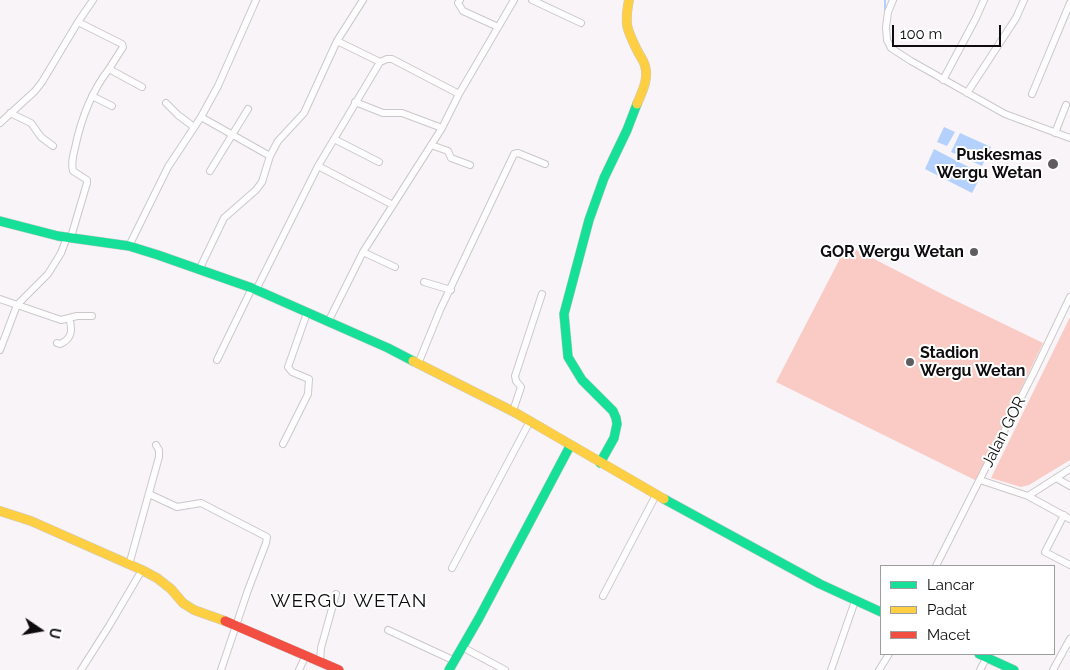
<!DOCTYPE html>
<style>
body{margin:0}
#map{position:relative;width:1070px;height:670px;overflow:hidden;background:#f8f4f8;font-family:Raleway,sans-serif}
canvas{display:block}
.legend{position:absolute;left:880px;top:565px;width:175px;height:90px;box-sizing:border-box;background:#fff;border:1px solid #9f9e9f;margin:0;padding:6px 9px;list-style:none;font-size:15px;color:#0e0c0e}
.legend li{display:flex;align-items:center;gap:10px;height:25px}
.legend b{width:25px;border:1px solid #9f9e9f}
.north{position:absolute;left:15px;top:605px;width:50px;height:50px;-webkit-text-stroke:4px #fff;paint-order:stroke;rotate:102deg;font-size:14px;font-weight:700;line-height:20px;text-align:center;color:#0e0c0e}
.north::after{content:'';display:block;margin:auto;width:18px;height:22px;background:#0e0c0e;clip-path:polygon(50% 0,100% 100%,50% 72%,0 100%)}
.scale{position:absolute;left:892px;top:25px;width:109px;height:22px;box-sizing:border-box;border:2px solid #0e0c0e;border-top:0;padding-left:6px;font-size:15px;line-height:18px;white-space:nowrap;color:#0e0c0e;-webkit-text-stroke:4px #fff;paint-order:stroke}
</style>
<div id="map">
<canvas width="1070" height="670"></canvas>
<ul class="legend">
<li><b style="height:6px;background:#16e098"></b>Lancar</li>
<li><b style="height:6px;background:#ffcf43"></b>Padat</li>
<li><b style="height:6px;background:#f24e42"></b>Macet</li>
</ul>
<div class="north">U</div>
<div class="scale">100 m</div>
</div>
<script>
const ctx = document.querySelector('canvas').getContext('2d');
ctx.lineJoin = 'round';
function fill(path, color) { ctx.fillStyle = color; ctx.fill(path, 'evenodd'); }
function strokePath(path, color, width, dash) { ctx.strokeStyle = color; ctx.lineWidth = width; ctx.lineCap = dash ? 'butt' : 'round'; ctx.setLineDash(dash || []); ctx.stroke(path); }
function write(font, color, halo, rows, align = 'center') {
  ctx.font = font + ' Raleway,sans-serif'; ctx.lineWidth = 4; ctx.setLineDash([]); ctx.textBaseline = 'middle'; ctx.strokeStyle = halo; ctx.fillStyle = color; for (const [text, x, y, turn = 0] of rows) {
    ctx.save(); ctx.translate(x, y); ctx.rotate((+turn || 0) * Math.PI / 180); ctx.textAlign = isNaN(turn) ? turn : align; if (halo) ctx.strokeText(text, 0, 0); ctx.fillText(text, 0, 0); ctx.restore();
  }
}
fill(new Path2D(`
 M847,245L944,295L1043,343L977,481L776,382Z
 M1070,317V460L1029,485L1021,487L991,478Z`), '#facbc4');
fill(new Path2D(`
 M944,127L955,132L947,146L937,142Z
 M960,133L991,147L982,166L951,152Z
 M934,149L982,174L972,193L925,169Z`), '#b4d0fc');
strokePath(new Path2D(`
 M885,14V0`), '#b4d0fc', 2);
const street = new Path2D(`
 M460,0L458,3L463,11L498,27
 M532,0L581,23
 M893,0L888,12L886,27L887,40L891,48L911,61L1005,114L1070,138
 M78,22L122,44L123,47L109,69L142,87
 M337,41L380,62
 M943,80L976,18L984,0
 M967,93L1016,18L1024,0
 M1032,94L1070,3
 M92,96L112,106
 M355,102L383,113H402L442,128
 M166,103L178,115L194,127
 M10,113L31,123L41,137L53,146
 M201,117L270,156
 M0,123L35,91L42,82L78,22L93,0
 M1055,133L1066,105
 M334,139L379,162
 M431,145L448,151L451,158L470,165
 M318,166L393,205
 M210,171L248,109
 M71,237L87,183V180L73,171C71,163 73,156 75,148C81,119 91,92 109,69
 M129,246L168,167L201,117L218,86L256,0
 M363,252L395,267
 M199,270L224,218L256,190L262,182L270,156L278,141L304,113L337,41L363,0
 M424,282L451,290
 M256,290L318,166L380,62L387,59H392L459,94
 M0,299L61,320L77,316H92
 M328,322L363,252L442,128L459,94L514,0
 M57,343L60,344C72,339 73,330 69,318
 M0,350L17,305L48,274L61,253L67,237
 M217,360L252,288
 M418,364L440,310L514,154L518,153L545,164
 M513,411L521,387L516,381L515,376L542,294
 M283,444L308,394L309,379L292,372L288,367L307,313
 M1056,478L1070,486
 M980,480L1028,496L1070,469
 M149,494L177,507L201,503L267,537L266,543L248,590L221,670
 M1028,496L1070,519
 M1064,515L1045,552L1070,565
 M129,565L159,457V450L156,445
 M936,566L1035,370L1070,297
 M452,568L530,421
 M603,596L656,495
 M388,630L455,661
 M462,647L505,670
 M320,661L321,648L336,594
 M81,670L109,626L142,570
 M299,670L306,655
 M831,670L855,601
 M879,670L889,654
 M980,670L987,657
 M1053,670L1070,639`);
const fast = new Path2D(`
 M0,221L58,236L129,246L158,255L252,288L388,348L413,361
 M600,463L614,438L617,424L616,418L613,411L582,380L568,357L564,314L589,220L604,178L627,130L637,104
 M664,499L820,584L881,612
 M979,654L1014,670
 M449,670L479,618L570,446`);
const slow = new Path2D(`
 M629,0C624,25 627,30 638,52C640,56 644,61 645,66C649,79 642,92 637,104
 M413,361L516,413L664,499
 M0,511L31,521L142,570L157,578L171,589L183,603L194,610L225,621`);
const jam = new Path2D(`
 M225,621L339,670`);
strokePath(street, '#cbc8cb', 8);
strokePath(fast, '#cbc8cb', 10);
strokePath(slow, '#cbc8cb', 10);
strokePath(jam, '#cbc8cb', 10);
strokePath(street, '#fefdfe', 6);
strokePath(fast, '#16e098', 9);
strokePath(slow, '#ffcf43', 9);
strokePath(jam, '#f24e42', 9);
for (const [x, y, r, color] of [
 [1053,164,6,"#605d60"],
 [974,252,5,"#605d60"],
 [910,362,5,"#605d60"]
]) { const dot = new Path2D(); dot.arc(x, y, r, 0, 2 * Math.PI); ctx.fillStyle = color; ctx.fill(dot); strokePath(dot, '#fff', 2); }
write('bold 16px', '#0e0c0e', '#fff', [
 ["Puskesmas",1042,155],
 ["Wergu Wetan",1042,173],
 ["GOR Wergu Wetan",964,252],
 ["Stadion",920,353,"left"],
 ["Wergu Wetan",920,371,"left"]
], 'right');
write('16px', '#0e0c0e', '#fff', [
 ["Jalan GOR",1004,432,-63]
]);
ctx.letterSpacing = '1px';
write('19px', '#0e0c0e', '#fff', [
 ["WERGU WETAN",349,601]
]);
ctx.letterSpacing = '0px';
</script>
